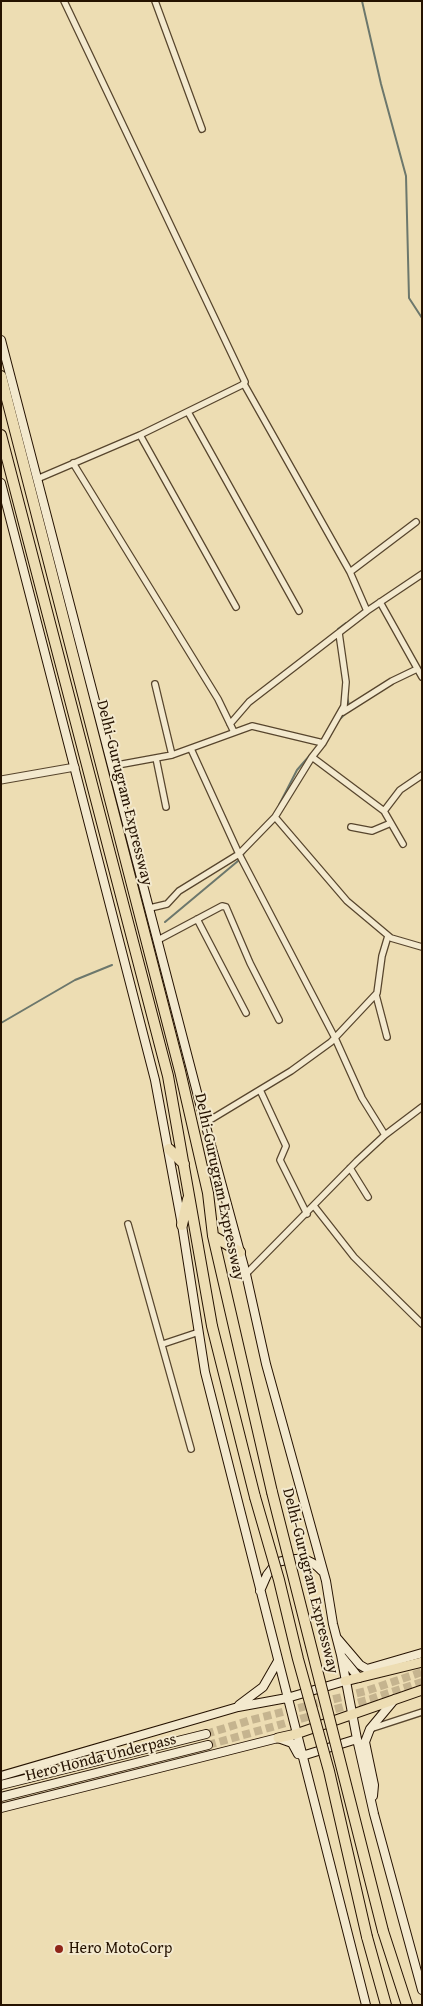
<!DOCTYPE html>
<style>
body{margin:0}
#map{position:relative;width:423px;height:2006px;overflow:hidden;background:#edddb3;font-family:"Gentium Book Plus",serif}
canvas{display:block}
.frame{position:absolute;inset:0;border:2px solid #251200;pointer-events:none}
</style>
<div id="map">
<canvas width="423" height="2006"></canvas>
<div class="frame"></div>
</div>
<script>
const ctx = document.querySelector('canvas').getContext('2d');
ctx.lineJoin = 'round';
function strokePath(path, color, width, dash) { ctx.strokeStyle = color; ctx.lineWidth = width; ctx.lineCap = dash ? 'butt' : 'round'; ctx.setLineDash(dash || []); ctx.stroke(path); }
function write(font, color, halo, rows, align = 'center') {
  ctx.font = font + ' "Gentium Book Plus",serif'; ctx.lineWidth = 4; ctx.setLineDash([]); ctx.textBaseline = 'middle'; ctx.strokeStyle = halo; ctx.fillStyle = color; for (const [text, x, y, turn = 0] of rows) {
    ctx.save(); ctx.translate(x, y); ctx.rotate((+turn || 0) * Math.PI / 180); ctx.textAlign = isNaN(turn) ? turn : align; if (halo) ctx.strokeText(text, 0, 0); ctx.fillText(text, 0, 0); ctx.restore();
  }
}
strokePath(new Path2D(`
 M362,1L381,84L406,176L409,298L422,318
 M338,632V629L346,623
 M337,637L339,649
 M347,696L349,706
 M338,721L345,714
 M279,805L297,770L311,754
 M165,922L238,861L249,847
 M1,1023L75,980L112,965`), '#6c776c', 2);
strokePath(new Path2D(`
 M206,1734L251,1720L366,1691L422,1672
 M208,1745L371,1699L422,1682`), '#c5b48f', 8, [8, 4]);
const minor = new Path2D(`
 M155,1L202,129
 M244,384L350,572L367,611
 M188,412L299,611
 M140,435L236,607
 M73,463L218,699L234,732
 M37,479L140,435L242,385L245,382L64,1
 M350,572L416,522
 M380,602L422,677
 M155,684L172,755
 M343,712L392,681L417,669
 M230,724L249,702L367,611L422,574
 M191,749L239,854L335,1038L362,1098L385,1135
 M312,757L384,811L403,844
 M156,758L166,807
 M112,766L172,755L252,726L323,743
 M384,811L400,790L422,775
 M275,817L347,901L391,938L422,947
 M351,827L372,831L391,823
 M150,908L167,904L179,891L239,854L275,817L312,757L323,743L344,706L346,682L339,633
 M197,919L246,1013
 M158,940L222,906L226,907L250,963L279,1020
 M376,995L387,1037
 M260,1090L286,1146L280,1160L307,1214
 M205,1123L291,1071L331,1042L377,993L382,956L388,936
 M350,1168L368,1197
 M314,1206L354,1257L422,1324
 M128,1224L191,1449
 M246,1274L357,1161L385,1135L422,1107
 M163,1344L199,1332
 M370,1729L422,1712`);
const tertiary = new Path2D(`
 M1,780L75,767`);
const secondary = new Path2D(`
 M1,340L205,1123L246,1274L266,1364L326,1581L333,1624L341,1655L357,1739L374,1814L422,1990
 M1,483L155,1080L182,1225L205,1372L366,2005
 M260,1591L267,1575L277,1562C298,1558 306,1554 323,1572
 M337,1638L360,1665L367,1669L422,1653
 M342,1657L359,1678
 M239,1705L263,1687L278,1661
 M302,1756L357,1739
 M1,1776L238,1707L287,1698L345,1681
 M1,1785L206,1734
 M373,1796L374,1785L365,1742L370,1729L395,1699
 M1,1797L208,1745
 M1,1808L278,1738L292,1743L298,1754`);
const trunk = new Path2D(`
 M345,1681L422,1662
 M278,1738L296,1734L422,1690`);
const motorway = new Path2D(`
 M1,376L180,1071L208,1193L213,1236L272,1492
 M1,435L168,1076L212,1326L255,1497
 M169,1149L184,1164
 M182,1225L188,1199
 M213,1236L240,1252
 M383,1931L407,2005
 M367,1937L386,2005`);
strokePath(minor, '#57452d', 8);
strokePath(tertiary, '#57452d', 9);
strokePath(secondary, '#251200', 10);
strokePath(trunk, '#251200', 11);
strokePath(motorway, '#251200', 12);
strokePath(minor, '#f3e9ce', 5.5);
strokePath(tertiary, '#f3e9ce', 7);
strokePath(secondary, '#f3e9ce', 8);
strokePath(trunk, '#edddb3', 9);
strokePath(motorway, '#edddb3', 10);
const motorwayBridge = new Path2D(`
 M272,1492L383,1931
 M255,1497L279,1580L298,1659L329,1771L367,1937`);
strokePath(motorwayBridge, '#251200', 12, []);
strokePath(motorwayBridge, '#edddb3', 10);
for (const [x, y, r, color] of [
 [59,1949,5,"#8f2418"]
]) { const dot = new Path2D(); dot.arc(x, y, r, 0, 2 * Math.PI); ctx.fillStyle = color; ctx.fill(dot); strokePath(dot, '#f3e9ce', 2); }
write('16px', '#251200', '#f3e9ce', [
 ["Delhi-Gurugram Expressway",124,793,76],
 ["Delhi-Gurugram Expressway",219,1187,78],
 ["Delhi-Gurugram Expressway",310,1581,76],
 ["Hero Honda Underpass",101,1758,-14]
]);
write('16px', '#251200', '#f3e9ce', [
 ["Hero MotoCorp",69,1949]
], 'left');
</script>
